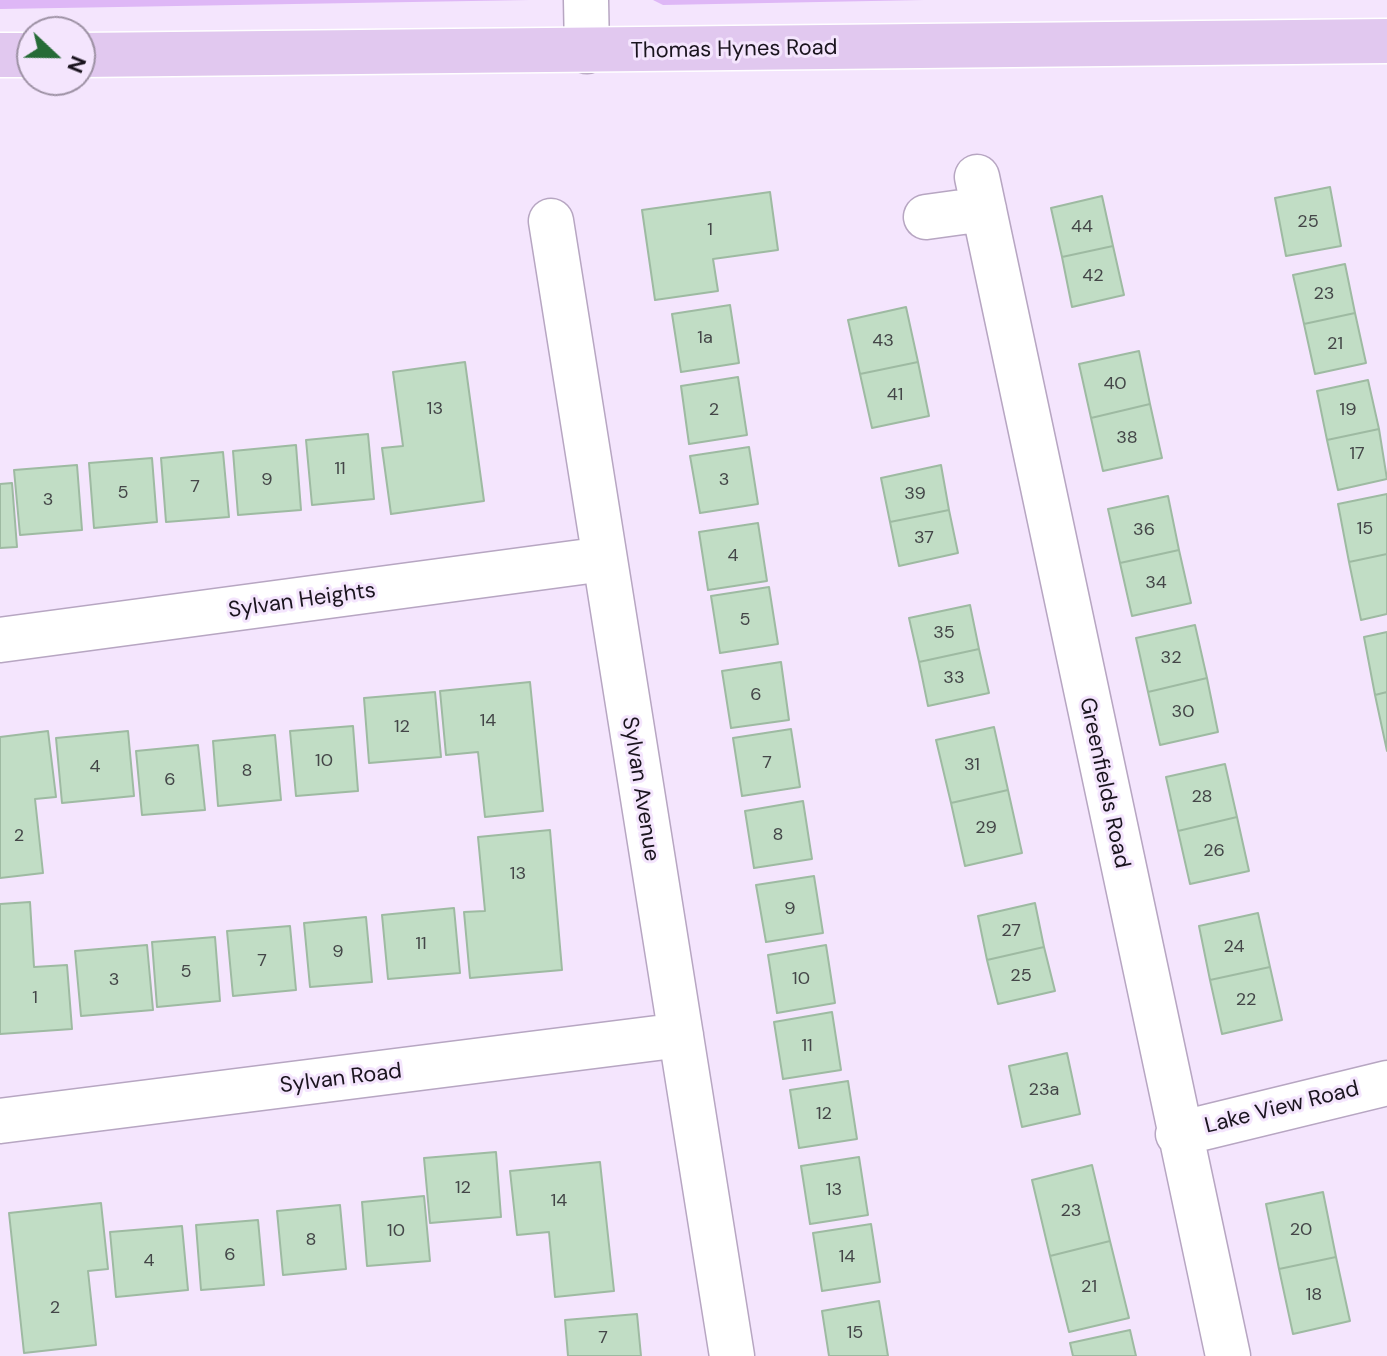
<!DOCTYPE html>
<style>
body{margin:0}
#map{position:relative;width:1387px;height:1356px;overflow:hidden;background:#f4e5fd;font-family:"DM Sans",sans-serif}
canvas{display:block}
.north{position:absolute;left:16px;top:16px;width:80px;height:80px;box-sizing:border-box;background:#f4e5fd;border:2px solid #9d91a4;border-radius:50%;rotate:112deg;font-size:22px;font-weight:700;line-height:32px;text-align:center;color:#1a141e}
.north::after{content:'';display:block;margin:auto;width:28px;height:36px;background:#266b37;clip-path:polygon(50% 0,100% 100%,50% 72%,0 100%)}
</style>
<div id="map">
<canvas width="1387" height="1356"></canvas>
<div class="north">N</div>
</div>
<script>
const ctx = document.querySelector('canvas').getContext('2d');
ctx.lineJoin = 'round';
function fill(path, color) { ctx.fillStyle = color; ctx.fill(path, 'evenodd'); }
function strokePath(path, color, width, dash) { ctx.strokeStyle = color; ctx.lineWidth = width; ctx.lineCap = dash ? 'butt' : 'round'; ctx.setLineDash(dash || []); ctx.stroke(path); }
function write(font, color, halo, rows, align = 'center') {
  ctx.font = font + ' "DM Sans",sans-serif'; ctx.lineWidth = 6; ctx.setLineDash([]); ctx.textBaseline = 'middle'; ctx.strokeStyle = halo; ctx.fillStyle = color; for (const [text, x, y, turn = 0] of rows) {
    ctx.save(); ctx.translate(x, y); ctx.rotate((+turn || 0) * Math.PI / 180); ctx.textAlign = isNaN(turn) ? turn : align; if (halo) ctx.strokeText(text, 0, 0); ctx.fillText(text, 0, 0); ctx.restore();
  }
}
fill(new Path2D(`
 M0,0H530L0,9Z
 M653,0H924L663,5Z`), '#deb7f6');
const building = new Path2D(`
 M1330,187L1341,246L1286,256L1275,198Z
 M770,192L778,250L713,259L718,291L655,300L642,210Z
 M1102,196L1113,246L1062,257L1051,208Z
 M1113,246L1124,295L1072,307L1062,257Z
 M1345,264L1355,313L1304,324L1293,275Z
 M730,305L739,363L681,372L672,314Z
 M906,307L918,362L860,374L848,320Z
 M1355,313L1366,363L1315,374L1304,324Z
 M1139,351L1150,404L1091,418L1079,364Z
 M465,362L484,501L391,514L382,448L403,446L393,372Z
 M918,362L929,416L872,428L860,374Z
 M738,377L747,435L689,444L681,386Z
 M1368,380L1379,429L1327,440L1317,391Z
 M1150,404L1162,458L1103,471L1091,418Z
 M1379,429L1387,479L1338,490L1327,440Z
 M368,434L374,499L312,505L306,440Z
 M296,445L301,510L238,515L233,451Z
 M749,447L758,504L700,513L690,456Z
 M223,452L229,517L166,522L161,458Z
 M152,458L157,522L94,528L89,463Z
 M77,465L82,530L20,535L14,470Z
 M941,465L949,510L890,522L881,478Z
 M12,483L17,547L0,548V484Z
 M1387,494V554L1349,562L1338,504Z
 M1168,496L1179,550L1120,563L1108,509Z
 M949,510L958,553L899,566L890,522Z
 M758,523L767,581L708,590L699,532Z
 M1179,550L1191,603L1132,616L1120,563Z
 M1387,554V614L1361,620L1349,562Z
 M769,587L778,644L720,653L711,596Z
 M970,605L979,649L919,662L909,618Z
 M1195,625L1207,678L1148,692L1136,638Z
 M1387,632V692L1375,695L1364,637Z
 M979,649L989,693L928,706L919,662Z
 M781,662L789,720L731,728L722,671Z
 M1207,678L1218,732L1160,745L1148,692Z
 M530,682L543,811L485,817L478,752L446,755L440,691Z
 M435,692L441,757L369,763L364,698Z
 M1387,692V751L1375,695Z
 M353,726L358,791L296,796L290,731Z
 M994,727L1008,790L951,803L936,740Z
 M791,729L800,787L742,796L733,738Z
 M48,731L56,797L35,799L43,873L0,878V737Z
 M128,731L134,796L62,803L56,738Z
 M275,735L281,800L218,806L213,741Z
 M198,745L205,810L142,815L136,751Z
 M1225,764L1237,817L1178,831L1166,777Z
 M1008,790L1022,853L965,866L951,803Z
 M803,801L812,859L754,868L745,811Z
 M1237,817L1249,871L1190,884L1178,831Z
 M550,830L562,970L470,978L464,912L485,911L478,837Z
 M814,876L823,933L766,942L756,885Z
 M30,902L34,967L67,965L72,1029L0,1034V904Z
 M1035,903L1044,947L987,960L978,916Z
 M454,908L460,973L388,979L382,915Z
 M1258,913L1270,967L1210,980L1199,926Z
 M366,917L372,982L310,987L304,923Z
 M290,926L296,990L233,996L227,931Z
 M215,937L220,1001L157,1007L152,942Z
 M147,945L153,1010L81,1016L75,951Z
 M826,945L835,1003L777,1013L768,955Z
 M1044,947L1055,991L998,1004L987,960Z
 M1270,967L1282,1020L1222,1034L1210,980Z
 M832,1012L841,1070L783,1079L774,1022Z
 M1067,1053L1080,1114L1022,1127L1009,1066Z
 M848,1081L857,1139L799,1148L790,1090Z
 M496,1152L501,1217L430,1223L424,1158Z
 M859,1157L868,1215L810,1224L801,1166Z
 M600,1162L614,1291L555,1297L549,1232L517,1235L510,1171Z
 M1092,1165L1110,1241L1050,1256L1032,1180Z
 M1323,1192L1336,1257L1279,1269L1266,1204Z
 M424,1196L430,1261L367,1266L362,1202Z
 M101,1203L108,1269L88,1271L96,1345L24,1353L9,1213Z
 M340,1205L346,1269L283,1275L277,1211Z
 M258,1220L264,1285L201,1290L196,1225Z
 M871,1224L880,1282L822,1291L813,1233Z
 M182,1226L188,1290L116,1297L110,1232Z
 M1110,1241L1129,1318L1069,1332L1050,1256Z
 M1336,1257L1350,1321L1293,1334L1279,1269Z
 M879,1301L888,1356H829L822,1311Z
 M637,1314L641,1356H568L565,1320Z
 M1130,1330L1136,1356H1073L1070,1343Z`);
fill(building, '#c1ddc5');
strokePath(building, '#9ebaa2', 2);
const minor = new Path2D(`
 M586,0L587,51
 M977,177L1228,1356
 M926,217L984,209
 M551,221L732,1356
 M0,640L604,559
 M0,1121L681,1035
 M1178,1134L1387,1083`);
const major = new Path2D(`
 M0,55H32
 M80,55L1387,41`);
strokePath(minor, '#b7a6c2', 47);
strokePath(major, '#fff', 47);
strokePath(minor, '#fff', 44);
strokePath(major, '#e1c8ef', 44);
write('18px', '#444648', null, [
 ["25",1308,222],
 ["44",1082,227],
 ["1",710,230],
 ["42",1093,276],
 ["23",1324,294],
 ["1a",705,338],
 ["43",883,341],
 ["21",1335,344],
 ["40",1115,384],
 ["41",895,395],
 ["13",435,409],
 ["2",714,410],
 ["19",1348,410],
 ["38",1127,438],
 ["17",1357,454],
 ["11",340,469],
 ["9",267,480],
 ["3",724,480],
 ["7",195,487],
 ["5",123,493],
 ["39",915,494],
 ["3",48,500],
 ["15",1365,529],
 ["36",1144,530],
 ["37",924,538],
 ["4",733,556],
 ["34",1156,583],
 ["5",745,620],
 ["35",944,633],
 ["32",1171,658],
 ["33",954,678],
 ["6",756,695],
 ["30",1183,712],
 ["14",488,721],
 ["12",402,727],
 ["10",324,761],
 ["7",767,763],
 ["31",972,765],
 ["4",95,767],
 ["8",247,771],
 ["6",170,780],
 ["28",1202,797],
 ["29",986,828],
 ["8",778,835],
 ["2",19,836],
 ["26",1214,851],
 ["13",518,874],
 ["9",790,909],
 ["27",1011,931],
 ["11",421,944],
 ["24",1234,947],
 ["9",338,952],
 ["7",262,961],
 ["5",186,972],
 ["25",1021,976],
 ["10",801,979],
 ["3",114,980],
 ["1",35,998],
 ["22",1246,1000],
 ["11",807,1046],
 ["23a",1044,1090],
 ["12",824,1114],
 ["12",463,1188],
 ["13",834,1190],
 ["14",559,1201],
 ["23",1071,1211],
 ["20",1301,1230],
 ["10",396,1231],
 ["8",311,1240],
 ["6",230,1255],
 ["14",847,1257],
 ["4",149,1261],
 ["21",1089,1287],
 ["18",1314,1295],
 ["2",55,1308],
 ["15",855,1333],
 ["7",603,1338]
]);
write('22px', '#1a141e', '#f4e5fd', [
 ["Thomas Hynes Road",734,50,-1],
 ["Sylvan Heights",302,601,-8],
 ["Greenfields Road",1104,783,78],
 ["Sylvan Avenue",640,789,81],
 ["Sylvan Road",341,1079,-7],
 ["Lake View Road",1282,1108,-14]
]);
</script>
